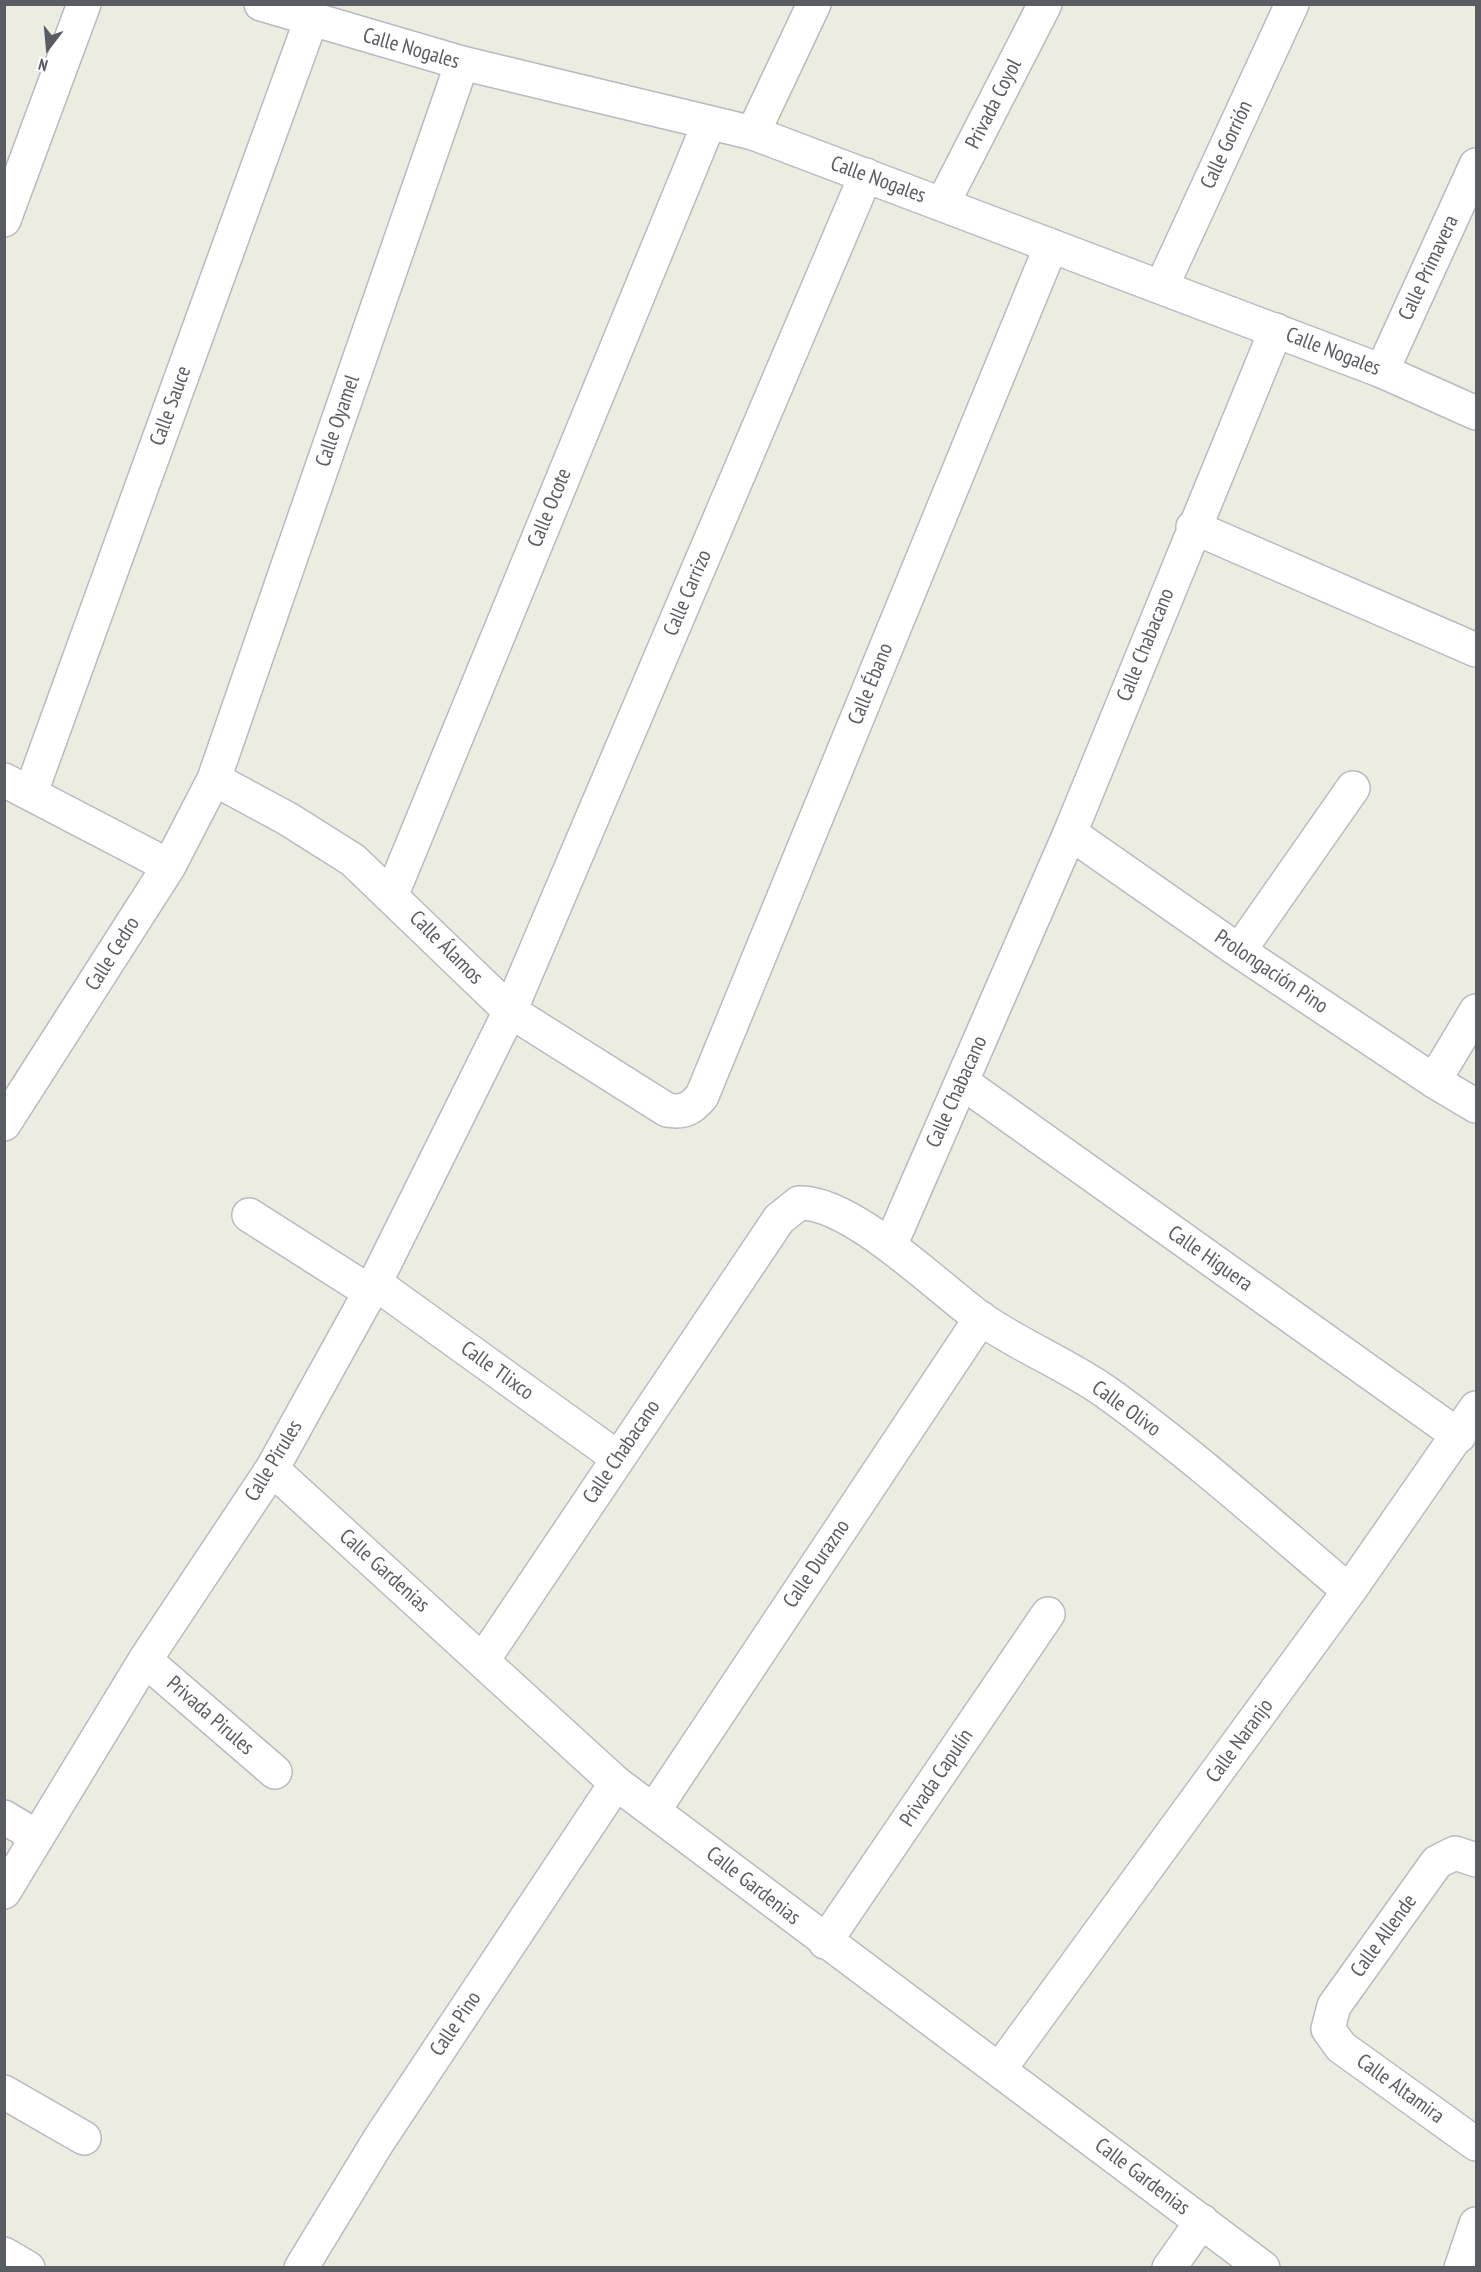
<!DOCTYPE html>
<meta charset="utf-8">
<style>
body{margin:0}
#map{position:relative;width:1481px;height:2272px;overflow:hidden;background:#edece0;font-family:"PT Sans Narrow",sans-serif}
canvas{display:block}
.frame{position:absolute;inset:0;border:6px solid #595c62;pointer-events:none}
.north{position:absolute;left:18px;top:18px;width:60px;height:60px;-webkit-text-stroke:4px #fff;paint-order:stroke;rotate:196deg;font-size:16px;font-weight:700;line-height:24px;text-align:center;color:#595c62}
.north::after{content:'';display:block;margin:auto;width:21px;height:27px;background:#595c62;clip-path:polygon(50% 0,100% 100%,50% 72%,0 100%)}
</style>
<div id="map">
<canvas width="1481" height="2272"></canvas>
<div class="frame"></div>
<div class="north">N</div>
</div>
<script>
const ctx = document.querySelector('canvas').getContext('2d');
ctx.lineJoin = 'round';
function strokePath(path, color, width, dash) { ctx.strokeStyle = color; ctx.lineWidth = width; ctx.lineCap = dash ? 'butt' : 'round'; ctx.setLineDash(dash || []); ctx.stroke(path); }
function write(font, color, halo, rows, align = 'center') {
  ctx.font = font + ' "PT Sans Narrow",sans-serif'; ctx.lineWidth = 5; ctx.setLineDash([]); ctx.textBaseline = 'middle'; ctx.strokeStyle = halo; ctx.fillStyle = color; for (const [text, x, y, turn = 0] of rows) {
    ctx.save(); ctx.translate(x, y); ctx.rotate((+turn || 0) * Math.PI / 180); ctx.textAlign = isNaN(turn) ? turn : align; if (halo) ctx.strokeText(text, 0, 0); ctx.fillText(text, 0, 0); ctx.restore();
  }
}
const minor = new Path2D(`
 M753,133L814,4
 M943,203L1045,4
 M1162,286L1292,4
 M1382,371L1476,165
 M1193,527L1476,650
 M214,779L288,819L353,860L510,1011L667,1110C684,1113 691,1109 702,1096L1051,246
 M4,780L169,866
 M31,792L311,20
 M1070,833L1239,951L1434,1081L1476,1106
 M392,894L709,123
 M1239,951L1353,788
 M1434,1081L1476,1011
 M962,1082L1459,1436
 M4,1124L169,866L214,779L462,63
 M249,1215L370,1292
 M890,1246L1070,833L1276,330
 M375,1283L618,1458
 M272,1469L616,1783L1263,2268
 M145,1660L275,1772
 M483,1660L779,1219L799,1203C851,1201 937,1287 980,1318C1020,1346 1066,1364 1106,1392C1191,1453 1269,1523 1349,1591
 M654,1810L981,1318
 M4,1817L37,1837
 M1476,1860L1455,1853L1437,1862L1334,2006L1328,2029L1341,2047L1476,2144
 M4,1892L145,1660L272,1469L375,1283L510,1011L866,175
 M825,1942L1048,1614
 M999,2070L1349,1591L1476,1408
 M4,2092L84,2138
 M4,2254L28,2268
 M301,2268L379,2140L616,1783
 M1169,2268L1202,2221
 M1461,2268L1476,2224`);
const tertiary = new Path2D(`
 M261,4L462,63L753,133L1382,371L1476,413
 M4,220L84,4`);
strokePath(minor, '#b8bac0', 36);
strokePath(tertiary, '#b8bac0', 36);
strokePath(minor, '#fff', 33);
strokePath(tertiary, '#fff', 33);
write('21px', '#595c62', '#fff', [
 ["Calle Nogales",411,49,16],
 ["Privada Coyol",994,104,-63],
 ["Calle Gorrión",1227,145,-65],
 ["Calle Nogales",878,180,20],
 ["Calle Primavera",1429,268,-65],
 ["Calle Nogales",1333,352,21],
 ["Calle Sauce",171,406,-70],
 ["Calle Oyamel",338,421,-71],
 ["Calle Ocote",550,508,-68],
 ["Calle Carrizo",688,593,-67],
 ["Calle Chabacano",1146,645,-68],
 ["Calle Ébano",871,684,-68],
 ["Calle Álamos",446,948,45],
 ["Calle Cedro",113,954,-58],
 ["Prolongación Pino",1271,972,34],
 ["Calle Chabacano",957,1092,-66],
 ["Calle Higuera",1210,1259,35],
 ["Calle Tlixco",497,1371,36],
 ["Calle Olivo",1126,1409,36],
 ["Calle Chabacano",622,1452,-56],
 ["Calle Pirules",274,1461,-59],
 ["Calle Durazno",817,1564,-56],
 ["Calle Gardenias",384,1571,42],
 ["Privada Pirules",210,1716,41],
 ["Calle Naranjo",1240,1741,-54],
 ["Privada Capulín",937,1778,-56],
 ["Calle Gardenias",753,1886,38],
 ["Calle Allende",1384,1936,-54],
 ["Calle Pino",456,2024,-56],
 ["Calle Altamira",1400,2089,36],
 ["Calle Gardenias",1142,2177,37]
]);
</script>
